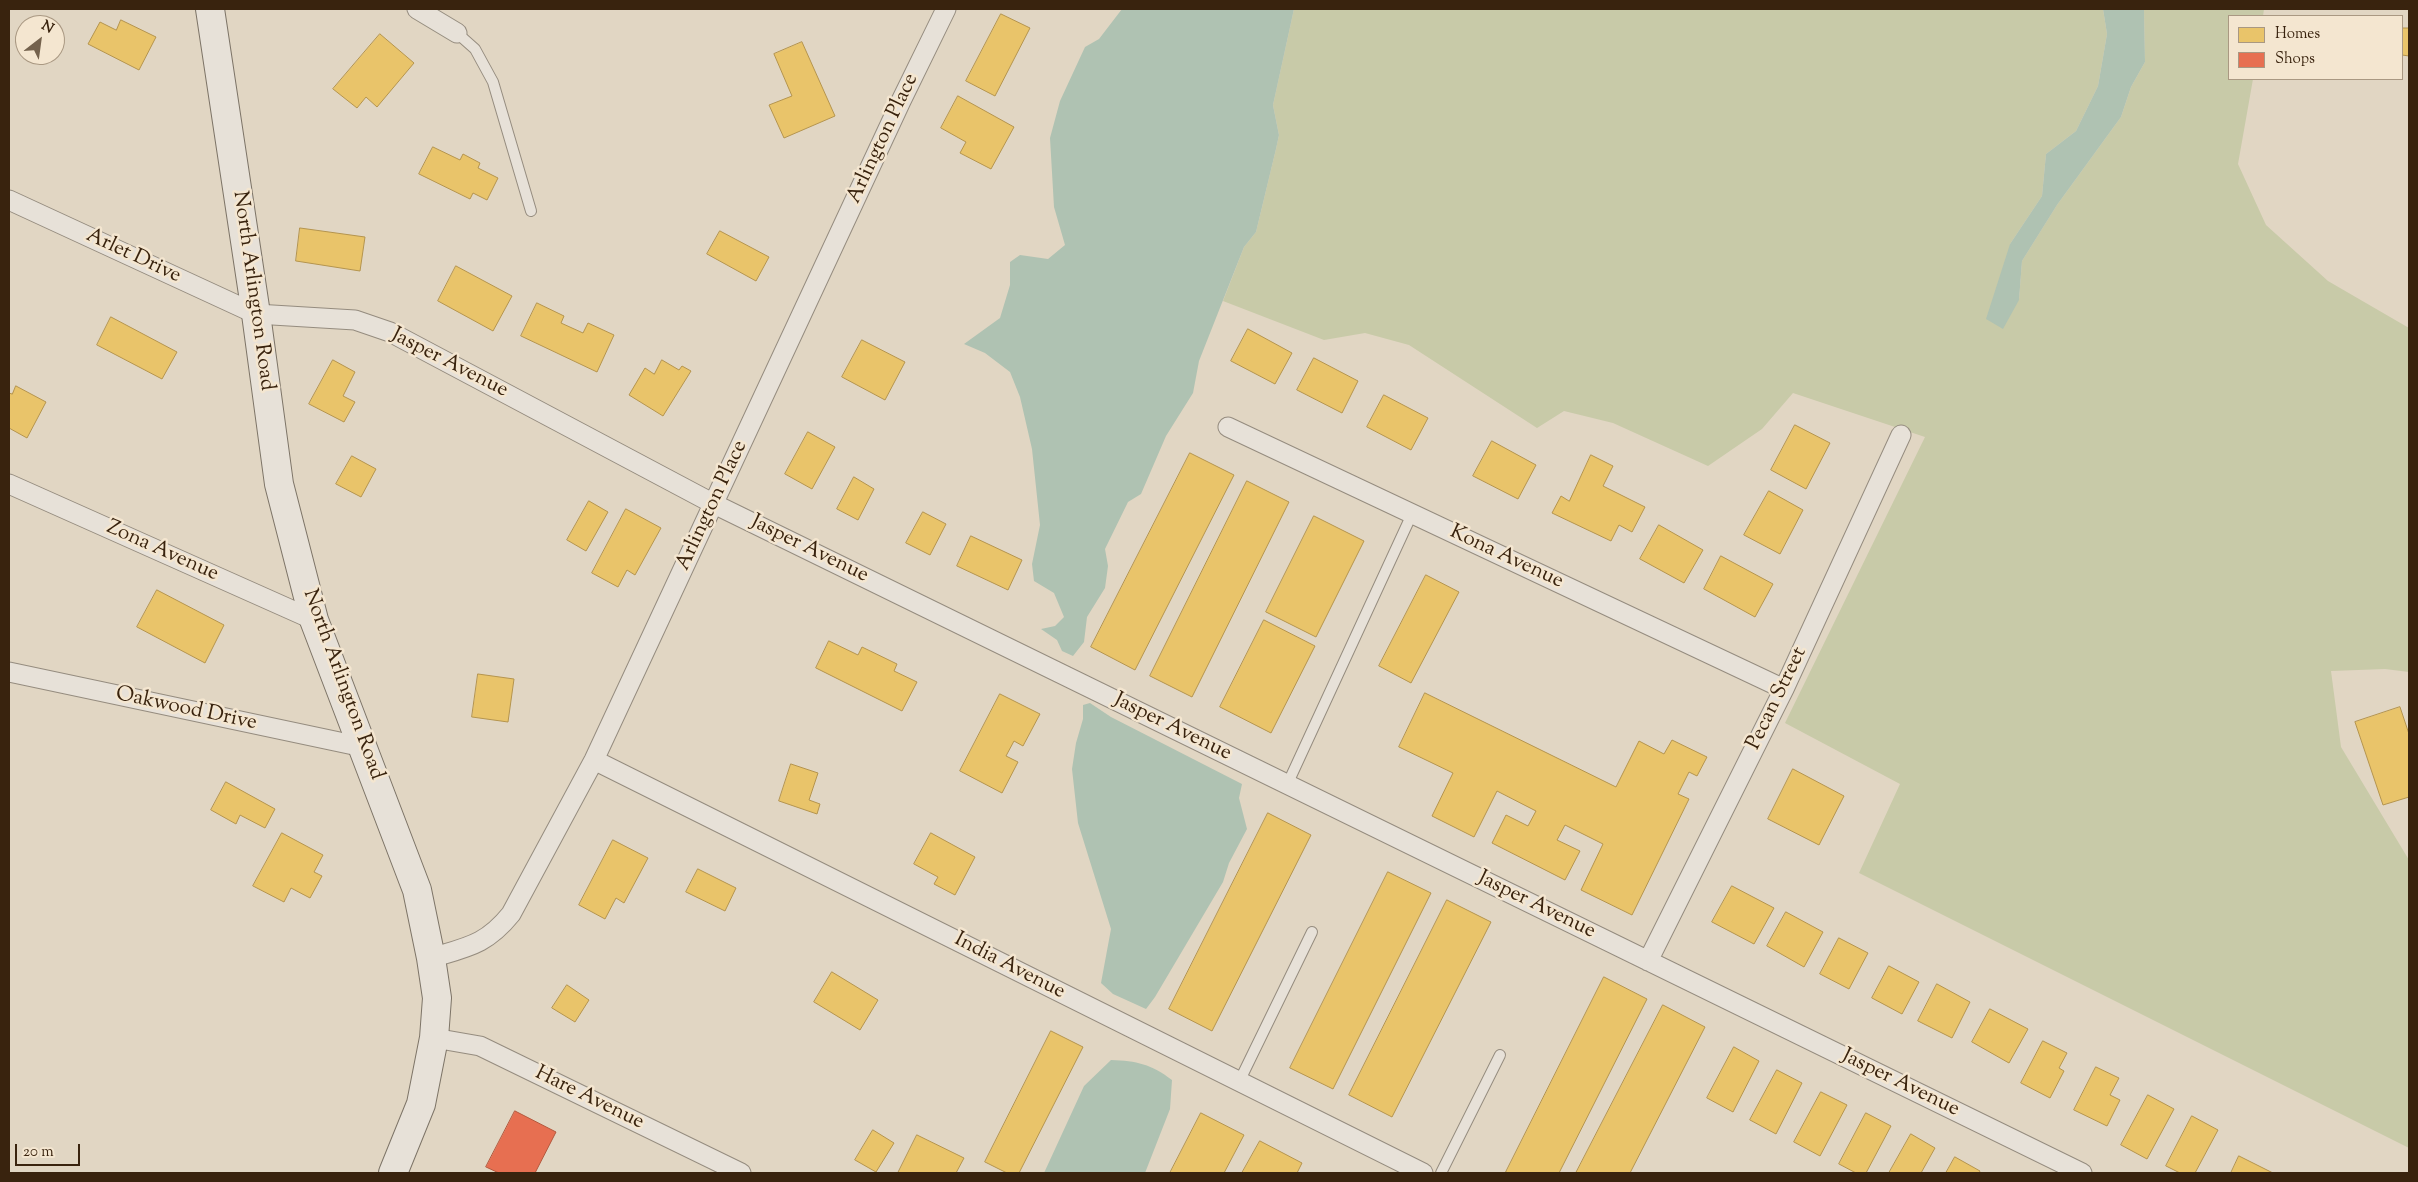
<!DOCTYPE html>
<style>
body{margin:0}
#map{position:relative;width:2418px;height:1182px;overflow:hidden;background:#e1d6c3;font-family:"Sorts Mill Goudy",serif}
canvas{display:block}
.frame{position:absolute;inset:0;border:10px solid #39230e;pointer-events:none}
.legend{position:absolute;left:2228px;top:15px;width:175px;height:65px;box-sizing:border-box;background:#f4e6d0;border:1px solid #a99882;margin:0;padding:6px 9px;list-style:none;font-size:15px;color:#39230e}
.legend li{display:flex;align-items:center;gap:10px;height:25px}
.legend b{width:25px;border:1px solid #a99882}
.north{position:absolute;left:15px;top:15px;width:50px;height:50px;box-sizing:border-box;background:#f4e6d0;border:1px solid #a99882;border-radius:50%;rotate:30deg;font-size:14px;font-weight:700;line-height:20px;text-align:center;color:#39230e}
.north::after{content:'';display:block;margin:auto;width:18px;height:22px;background:#74624d;clip-path:polygon(50% 0,100% 100%,50% 72%,0 100%)}
.scale{position:absolute;left:15px;top:1144px;width:65px;height:22px;box-sizing:border-box;border:2px solid #39230e;border-top:0;padding-left:6px;font-size:15px;line-height:18px;white-space:nowrap;color:#39230e;-webkit-text-stroke:4px #f4e6d0;paint-order:stroke}
</style>
<div id="map">
<canvas width="2418" height="1182"></canvas>
<div class="frame"></div>
<ul class="legend">
<li><b style="height:14px;background:#e9c46a"></b>Homes</li>
<li><b style="height:14px;background:#e76f51"></b>Shops</li>
</ul>
<div class="north">N</div>
<div class="scale">20 m</div>
</div>
<script>
const ctx = document.querySelector('canvas').getContext('2d');
ctx.lineJoin = 'round';
function fill(path, color) { ctx.fillStyle = color; ctx.fill(path, 'evenodd'); }
function strokePath(path, color, width, dash) { ctx.strokeStyle = color; ctx.lineWidth = width; ctx.lineCap = dash ? 'butt' : 'round'; ctx.setLineDash(dash || []); ctx.stroke(path); }
function write(font, color, halo, rows, align = 'center') {
  ctx.font = font + ' "Sorts Mill Goudy",serif'; ctx.lineWidth = 5; ctx.setLineDash([]); ctx.textBaseline = 'middle'; ctx.strokeStyle = halo; ctx.fillStyle = color; for (const [text, x, y, turn = 0] of rows) {
    ctx.save(); ctx.translate(x, y); ctx.rotate((+turn || 0) * Math.PI / 180); ctx.textAlign = isNaN(turn) ? turn : align; if (halo) ctx.strokeText(text, 0, 0); ctx.fillText(text, 0, 0); ctx.restore();
  }
}
fill(new Path2D(`
 M1294,9H2103L2107,34L2098,86L2076,131L2046,154L2042,196L2010,244L2019,300L2022,261L2057,205L2121,117L2131,87L2145,62L2144,9H2264L2263,16H2229V79H2253L2238,164L2266,225L2328,281L2409,328V672L2385,669L2331,671L2341,747L2409,860V1148L1859,873L1900,784L1785,723L1925,437L1793,393L1762,429L1708,466L1613,423L1564,411L1537,428L1409,345L1365,333L1324,340L1223,301L1244,247L1256,232L1276,149L1279,135L1273,105Z`), '#c8caa8');
fill(new Path2D(`
 M1122,9H1294L1273,105L1279,135L1276,149L1256,232L1244,247L1199,361L1193,393L1166,436L1141,494L1128,502L1105,549L1108,566L1105,588L1087,617L1084,642L1073,656L1062,651L1057,640L1041,629L1055,626L1064,617L1054,593L1034,581L1032,564L1040,525L1032,449L1020,397L1010,372L985,353L964,344L1000,318L1010,285V262L1020,255L1048,259L1065,245L1054,207L1050,138L1060,101L1085,47L1099,39Z
 M2103,9H2144L2145,62L2131,87L2121,117L2057,205L2022,261L2019,300L2003,329L1986,319L2010,244L2042,196L2046,154L2076,131L2098,86L2107,34Z
 M1090,703L1111,717L1242,784L1239,798L1247,829L1229,863L1223,882L1155,997L1146,1009L1113,994L1101,983L1111,929L1078,823L1072,769L1076,743L1083,719V705Z
 M1111,1060C1137,1061 1151,1064 1172,1080L1170,1109L1145,1173H1044L1084,1086Z`), '#afc2b2');
const homes = new Path2D(`
 M1001,14L1030,28L995,96L966,81Z
 M121,20L156,37L139,70L88,44L100,22L116,30Z
 M2402,28H2409V56L2402,55Z
 M380,34L414,63L377,107L366,97L357,108L333,89Z
 M802,42L835,116L784,138L769,105L792,96L774,54Z
 M958,96L1014,127L991,169L960,153L966,142L941,128Z
 M433,147L460,160L463,154L480,163L478,168L498,178L487,200L473,193L470,199L419,174Z
 M300,228L365,237L360,271L296,261Z
 M720,231L769,257L756,281L707,254Z
 M456,266L512,296L493,331L438,301Z
 M537,303L564,316L561,323L583,333L588,323L614,335L597,372L521,336Z
 M111,317L177,352L162,379L97,345Z
 M1248,329L1292,353L1275,384L1231,361Z
 M862,340L905,362L885,400L842,377Z
 M1314,358L1358,381L1342,413L1297,390Z
 M333,360L355,372L343,396L355,402L344,422L309,404Z
 M662,360L679,370L682,366L691,371L663,416L629,395L645,368L654,374Z
 M16,386L46,402L27,438L9,428V393L12,394Z
 M1384,395L1428,418L1411,450L1367,427Z
 M1795,425L1830,443L1806,489L1771,470Z
 M808,432L835,447L812,489L785,474Z
 M1492,441L1536,465L1518,499L1473,476Z
 M1190,453L1234,475L1135,670L1091,647Z
 M1591,455L1613,466L1603,486L1645,507L1632,532L1619,525L1611,541L1552,513L1561,496L1569,501Z
 M352,456L376,469L361,497L336,484Z
 M854,477L874,489L858,520L837,509Z
 M1247,481L1289,502L1192,697L1150,676Z
 M1769,491L1803,510L1780,554L1744,535Z
 M589,501L608,512L586,551L567,540Z
 M626,509L661,528L635,575L627,570L618,587L592,573Z
 M923,512L946,524L930,555L906,543Z
 M1314,516L1364,541L1316,637L1266,612Z
 M1659,525L1703,550L1684,583L1640,559Z
 M971,536L1022,560L1008,590L957,566Z
 M1721,556L1773,584L1755,617L1704,589Z
 M1426,575L1459,592L1411,683L1379,666Z
 M157,590L224,625L205,663L137,627Z
 M1264,620L1315,646L1271,733L1220,707Z
 M829,641L858,655L862,647L897,664L894,671L917,682L902,711L816,668Z
 M478,674L514,679L508,722L472,717Z
 M1425,693L1616,787L1639,741L1664,754L1672,740L1707,757L1697,776L1689,772L1678,794L1689,799L1632,915L1581,890L1603,844L1565,825L1557,840L1580,851L1565,880L1492,843L1506,815L1528,826L1536,811L1497,791L1474,837L1432,816L1453,773L1399,747Z
 M1000,694L1040,714L1023,746L1014,741L1006,756L1018,762L1002,793L960,771Z
 M2400,707L2409,734V797L2383,805L2355,722Z
 M791,764L818,773L809,800L820,804L817,814L779,801Z
 M1793,769L1844,796L1819,845L1768,819Z
 M226,782L275,809L265,828L240,815L236,824L211,810Z
 M1268,813L1311,835L1212,1031L1169,1009Z
 M282,833L323,855L314,872L322,876L310,898L291,888L284,902L253,886Z
 M931,833L975,857L955,895L934,884L938,877L914,864Z
 M613,840L648,858L624,903L616,898L605,919L579,905Z
 M698,869L736,888L725,911L686,892Z
 M1388,872L1431,893L1333,1089L1290,1068Z
 M1732,886L1774,908L1754,944L1712,922Z
 M1447,900L1491,922L1392,1117L1349,1095Z
 M1786,912L1823,932L1804,967L1767,946Z
 M1839,938L1868,953L1849,989L1820,974Z
 M1889,966L1919,982L1902,1014L1872,998Z
 M832,972L878,1000L860,1030L814,1002Z
 M1604,977L1647,999L1559,1173H1509L1506,1172Z
 M1937,984L1970,1002L1952,1038L1918,1021Z
 M567,985L589,1000L575,1022L552,1008Z
 M1663,1005L1705,1027L1630,1173H1576Z
 M1990,1009L2028,1029L2009,1063L1972,1042Z
 M1051,1031L1083,1047L1019,1173H1007L985,1162Z
 M2043,1041L2067,1053L2059,1068L2064,1071L2050,1098L2021,1083Z
 M1734,1047L1759,1061L1733,1112L1707,1098Z
 M2096,1067L2119,1078L2110,1095L2120,1100L2107,1126L2074,1110Z
 M1777,1070L1802,1083L1776,1134L1750,1120Z
 M1821,1092L1847,1105L1820,1156L1794,1142Z
 M2148,1095L2174,1109L2147,1159L2121,1145Z
 M1201,1113L1244,1135L1224,1173H1170Z
 M1866,1113L1891,1126L1866,1173H1856L1839,1164Z
 M2192,1116L2218,1130L2195,1173H2180L2166,1166Z
 M873,1130L894,1143L876,1172L855,1160Z
 M1911,1134L1935,1148L1921,1173H1889Z
 M917,1135L964,1158L956,1173H898Z
 M1260,1141L1302,1163L1297,1173H1242Z
 M2239,1156L2273,1173H2231Z
 M1955,1157L1980,1171L1979,1173H1946Z`);
fill(homes, '#e9c46a');
strokePath(homes, '#b4944e', 1);
const shops = new Path2D(`
 M515,1111L556,1132L535,1173H499L486,1167Z`);
fill(shops, '#e76f51');
strokePath(shops, '#b3583d', 1);
const service = new Path2D(`
 M457,33L475,49L493,82L531,211
 M1287,785L1412,514
 M1239,1082L1312,932
 M1441,1173L1500,1055`);
const minor = new Path2D(`
 M417,9L457,33
 M9,200L256,314L355,320L390,332L714,504L2082,1173
 M1228,427L1784,689
 M9,484L314,620
 M9,672L363,747
 M594,760L1423,1173
 M431,958C467,947 486,945 511,914L594,760L901,101L946,9
 M1648,961L1784,689L1901,435
 M434,1038L480,1046L741,1173`);
const secondary = new Path2D(`
 M210,9L256,314L279,484L314,620L417,890L431,958L437,998L434,1038L421,1104L393,1173`);
strokePath(service, '#958c7f', 12);
strokePath(minor, '#958c7f', 21);
strokePath(secondary, '#7d7467', 30);
strokePath(service, '#e7e1d8', 10);
strokePath(minor, '#e7e1d8', 19);
strokePath(secondary, '#e7e1d8', 28);
write('21px', '#39230e', '#f4e6d0', [
 ["Arlington Place",884,139,-65],
 ["Arlet Drive",133,257,25],
 ["North Arlington Road",252,291,82],
 ["Jasper Avenue",449,364,27],
 ["Arlington Place",713,506,-65],
 ["Jasper Avenue",809,550,26],
 ["Zona Avenue",162,552,24],
 ["Kona Avenue",1506,558,25],
 ["North Arlington Road",342,685,70],
 ["Pecan Street",1778,699,-64],
 ["Oakwood Drive",186,710,12],
 ["Jasper Avenue",1172,728,26],
 ["Jasper Avenue",1536,906,26],
 ["India Avenue",1009,967,27],
 ["Jasper Avenue",1900,1084,26],
 ["Hare Avenue",589,1099,26]
]);
</script>
